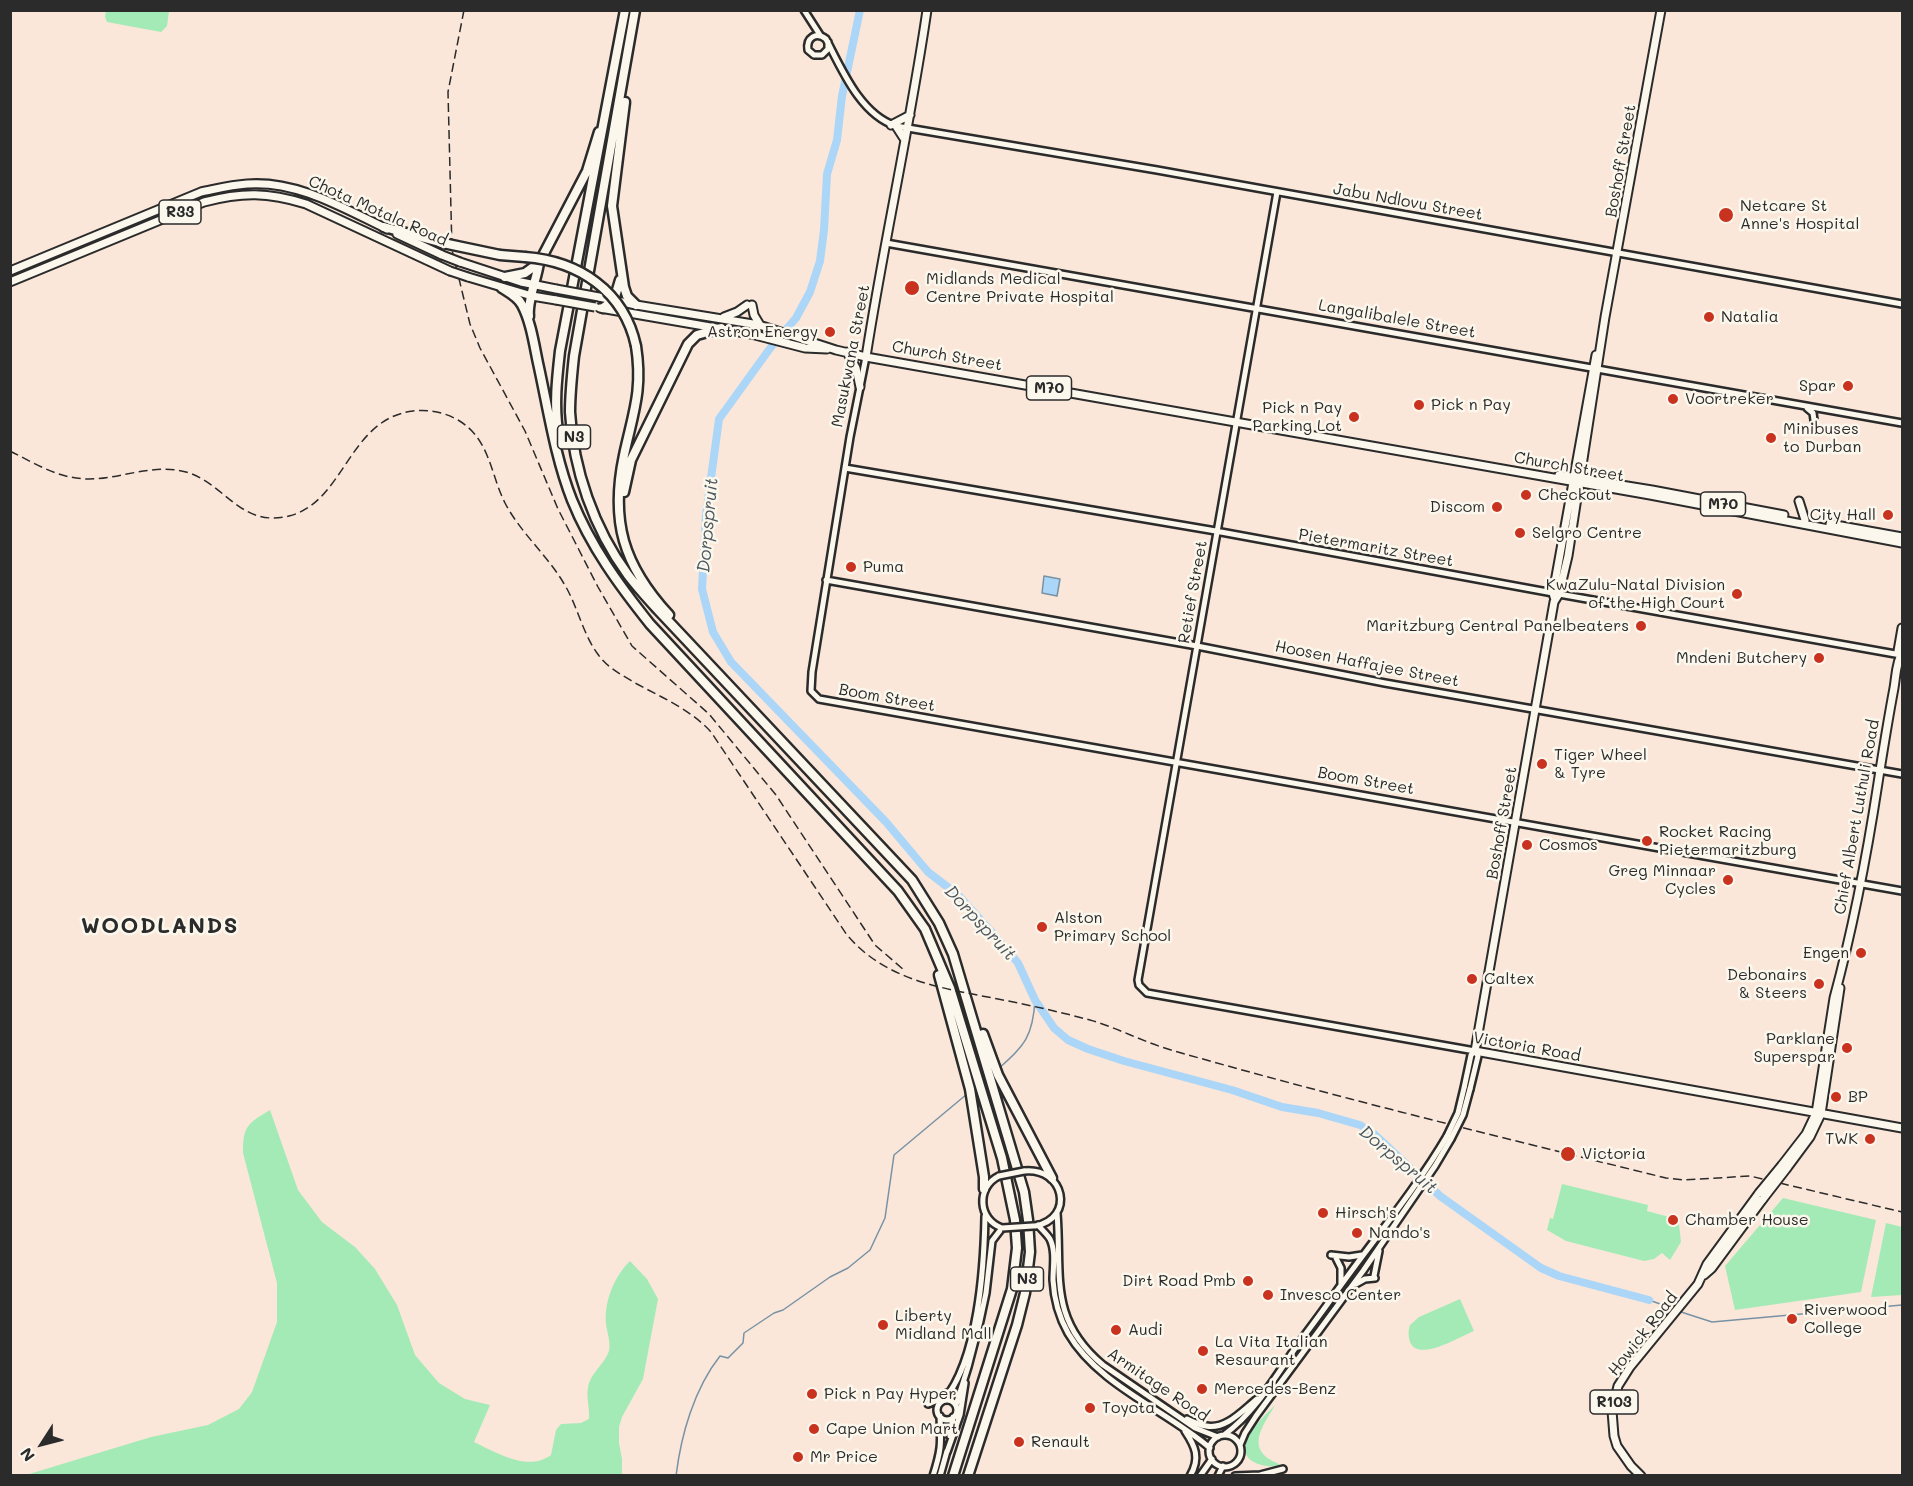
<!DOCTYPE html>
<style>
body{margin:0}
#map{position:relative;width:1913px;height:1486px;overflow:hidden;background:#fbe7d9;font-family:Mali,sans-serif}
canvas{display:block}
.frame{position:absolute;inset:0;border:12px solid #2b2b2b;pointer-events:none}
.north{position:absolute;left:12px;top:1414px;width:60px;height:60px;-webkit-text-stroke:4px #fbf7ec;paint-order:stroke;rotate:234deg;font-size:16px;font-weight:700;line-height:24px;text-align:center;color:#2b2b2b}
.north::after{content:'';display:block;margin:auto;width:21px;height:27px;background:#2b2b2b;clip-path:polygon(50% 0,100% 100%,50% 72%,0 100%)}
</style>
<div id="map">
<canvas width="1913" height="1486"></canvas>
<div class="frame"></div>
<div class="north">N</div>
</div>
<script>
const ctx = document.querySelector('canvas').getContext('2d');
ctx.lineJoin = 'round';
function fill(path, color) { ctx.fillStyle = color; ctx.fill(path, 'evenodd'); }
function strokePath(path, color, width, dash) { ctx.strokeStyle = color; ctx.lineWidth = width; ctx.lineCap = dash ? 'butt' : 'round'; ctx.setLineDash(dash || []); ctx.stroke(path); }
function write(font, color, halo, rows, align = 'center') {
  ctx.font = font + ' Mali,sans-serif'; ctx.lineWidth = 5; ctx.setLineDash([]); ctx.textBaseline = 'middle'; ctx.strokeStyle = halo; ctx.fillStyle = color; for (const [text, x, y, turn = 0] of rows) {
    ctx.save(); ctx.translate(x, y); ctx.rotate((+turn || 0) * Math.PI / 180); ctx.textAlign = isNaN(turn) ? turn : align; if (halo) ctx.strokeText(text, 0, 0); ctx.fillText(text, 0, 0); ctx.restore();
  }
}
fill(new Path2D(`
 M106,11V10L169,11L167,26L161,32L107,22L105,17Z
 M270,1110L298,1190L322,1222L355,1247L375,1269L397,1305L415,1355L439,1383L465,1399L490,1405L474,1442C497,1453 528,1472 551,1455L556,1430L561,1424L581,1423L589,1419C590,1407 585,1395 589,1383C593,1371 605,1363 609,1351C611,1343 607,1332 606,1324C604,1301 614,1277 630,1261L647,1279L658,1299L643,1379L622,1417L619,1427V1443L622,1459V1475H26L151,1437L208,1425L239,1409L252,1392L277,1322V1283L243,1153C243,1126 247,1124 270,1110Z
 M1562,1184L1648,1205L1647,1211L1669,1217L1670,1219L1668,1220L1670,1225L1673,1224L1674,1227L1679,1224L1681,1242L1670,1260L1662,1253L1654,1259L1644,1261L1566,1241L1547,1230L1550,1218L1553,1219Z
 M1783,1198L1876,1220L1861,1292L1735,1310L1725,1266Z
 M1886,1223L1902,1227V1295L1871,1297Z
 M1460,1299L1474,1331C1461,1336 1421,1361 1411,1344C1408,1338 1408,1331 1410,1325L1419,1317Z
 M1275,1405C1267,1420 1249,1441 1265,1456C1270,1461 1277,1462 1282,1466C1267,1468 1239,1464 1246,1442C1251,1428 1265,1415 1275,1405Z`), '#a4eab6');
const water = new Path2D(`
 M1044,576L1060,579L1057,596L1042,593Z`);
fill(water, '#abd6f7');
strokePath(water, '#7892a5', 1.5);
strokePath(new Path2D(`
 M999,1068C1025,1046 1033,1035 1035,1000
 M1649,1300L1674,1309
 M1678,1311L1712,1322L1902,1305
 M676,1476C681,1435 694,1389 720,1356L728,1358L743,1343L744,1333L774,1313L783,1310L830,1277L848,1268L870,1250L885,1218L894,1155L967,1094`), '#7892a5', 1.5);
strokePath(new Path2D(`
 M860,10L842,96L837,140L827,174L824,230L820,261L810,292L796,318L771,347L719,419L706,515L702,589L713,632L731,662L886,822L928,872L958,895L996,937L1018,963L1035,1000L1054,1028L1068,1040L1088,1049L1124,1061L1232,1090L1282,1107L1318,1113L1360,1125L1374,1134L1440,1196L1541,1268L1559,1276L1649,1300`), '#abd6f7', 8);
const minor = new Path2D(`
 M804,10L820,35
 M828,42V49L822,55H814L808,50C806,38 816,31 826,39C842,70 861,115 896,126L1157,170L1902,304
 M1277,192L1138,980L1139,985L1147,993L1475,1051
 M886,243L1902,423
 M866,357L850,437L812,672L811,691L819,699L1902,891
 M1807,408L1813,413L1814,420
 M845,468L1210,530L1553,593
 M826,580L1197,646L1385,683L1902,774
 M1559,594L1901,655
 M1464,1088L1471,1055L1475,1051
 M1470,1089L1478,1056L1475,1051
 M1024,1171C1064,1167 1076,1218 1035,1226
 M1057,1213C1062,1276 1048,1319 1103,1365L1195,1428L1218,1437
 M1038,1225C1042,1230 1047,1234 1050,1239C1056,1251 1053,1267 1053,1280C1054,1298 1059,1317 1068,1333C1098,1385 1166,1410 1210,1448
 M1331,1255L1349,1257L1362,1255
 M1336,1258L1341,1268V1284
 M1374,1276L1379,1251
 M1356,1284L1365,1279L1375,1278
 M944,1400C978,1359 984,1268 985,1216
 M937 1410a10 10 0 1 1 20 0a10 10 0 1 1-20 0Z
 M928,1404L938,1400L947,1393
 M956,1405L968,1367L980,1321L986,1293L992,1241L1002,1228C978,1220 976,1187 999,1176
 M1187,1419C1193,1422 1199,1425 1206,1426C1226,1430 1243,1410 1257,1399
 M1185,1431C1195,1446 1201,1458 1190,1476
 M1224,1435C1255,1412 1274,1379 1296,1347C1309,1329 1323,1311 1336,1292C1373,1240 1414,1192 1447,1136
 M1209 1451a16 16 0 1 1 32 0a16 16 0 1 1-32 0Z
 M950,1436L953,1417
 M1240,1445L1245,1433L1256,1416L1363,1271L1435,1166L1451,1139
 M947,1452L960,1415L965,1383
 M933,1476C942,1448 941,1443 940,1416
 M940,1476L947,1451
 M1200,1476L1212,1459
 M1218,1476L1223,1466
 M1235,1476L1260,1475L1283,1469`);
const major = new Path2D(`
 M1661,10L1605,317L1568,556L1559,594L1554,602L1475,1051L1902,1128
 M891,125L910,115
 M896,126L905,140
 M397,234L442,255
 M460,262L521,282L556,289
 M10,271L201,192C216,189 231,185 247,184C297,180 343,208 387,229
 M468,277L532,296L556,300
 M10,282L204,202C242,192 268,192 306,204L450,271
 M599,297L636,305L759,325L836,350L866,357L1650,495L1902,543
 M752,305L754,315L760,325
 M600,308L751,334L805,348L827,349
 M724,317L737,312L747,305
 M847,352L856,368L860,387
 M866,357C884,241 910,127 927,10
 M1559,475L1652,490L1784,515
 M1799,501L1805,520
 M1830,524L1902,537
 M1555,600L1553,593L1596,355
 M1900,655L1898,651L1902,628
 M1782,1165L1806,1134L1816,1113L1834,998C1853,928 1867,855 1878,783C1883,751 1888,720 1894,688C1896,677 1896,662 1902,653
 M1787,1168L1810,1137L1821,1114L1840,988
 M1704,1275L1712,1268L1763,1199
 M1641,1476L1631,1466L1617,1446L1614,1436L1612,1411L1618,1386L1630,1367L1698,1284L1707,1264L1759,1193`);
const highway = new Path2D(`
 M635,10L574,356C572,375 570,393 570,412C573,469 594,529 628,575C637,587 648,599 658,610L912,880L939,923L953,954L1024,1192L1028,1220L1030,1252L1025,1293L1017,1325L968,1476
 M625,102L612,206L624,287L627,296L636,305
 M384,227L443,243
 M500,255L525,257
 M505,277L525,273L539,263L587,171L599,132
 M502,288C510,293 518,297 522,305C531,322 534,344 538,363C548,408 555,457 572,500C591,547 619,585 650,624L898,891L925,929L950,988L1002,1158L1015,1220L1017,1248L1012,1289L953,1476
 M603,308L614,300L620,280
 M529,316C527,302 537,278 539,263
 M636,346C643,391 633,413 624,455C610,521 623,565 669,615
 M558,431C554,404 557,378 560,351L625,10
 M624,492L631,460L688,344L697,335L721,328
 M939,975L970,1089L984,1177V1189
 M983,1034L998,1075L1052,1178`);
strokePath(minor, '#2b2b2b', 10);
strokePath(major, '#2b2b2b', 11);
strokePath(highway, '#2b2b2b', 13);
strokePath(minor, '#fbf7ec', 5);
strokePath(major, '#fbf7ec', 7);
strokePath(highway, '#fbf7ec', 8);
strokePath(new Path2D(`
 M464,10L448,92L452,250L470,324L480,348L525,431L558,509L598,587L632,646L709,714L776,795L875,945L904,970
 M10,451C36,464 59,479 89,479C120,479 154,463 186,472C225,483 240,528 289,516C345,502 348,419 413,411C428,409 444,412 458,420C490,439 490,473 505,503C520,532 546,554 563,582C577,604 582,632 597,653C607,668 622,675 637,684C663,698 691,710 711,732L847,935C886,981 942,988 998,999C1029,1005 1060,1012 1090,1020C1118,1028 1143,1042 1171,1050C1335,1097 1500,1137 1666,1178L1684,1180L1750,1176L1902,1212`), '#2b2b2b', 1.5, [9, 4.5]);
const minorBridge = new Path2D(`
 M1447,1136L1458,1113L1464,1088
 M1451,1139L1463,1115L1470,1089
 M999,1176L1024,1171
 M1002,1228L1033,1226`);
const majorBridge = new Path2D(`
 M442,255L460,262
 M450,271L468,277
 M556,289L599,297
 M556,300L595,307
 M1759,1193L1782,1165
 M1763,1199L1787,1168`);
const highwayBridge = new Path2D(`
 M443,243L500,255
 M525,257C579,261 624,291 636,346`);
strokePath(minorBridge, '#2b2b2b', 10, []);
strokePath(majorBridge, '#2b2b2b', 11, []);
strokePath(highwayBridge, '#2b2b2b', 13, []);
strokePath(minorBridge, '#fbf7ec', 5);
strokePath(majorBridge, '#fbf7ec', 7);
strokePath(highwayBridge, '#fbf7ec', 8);
for (const [x, y, r, color] of [
 [1726,215,8,"#c8321e"],
 [912,288,8,"#c8321e"],
 [1709,317,6,"#c8321e"],
 [830,332,6,"#c8321e"],
 [1848,386,6,"#c8321e"],
 [1673,399,6,"#c8321e"],
 [1419,405,6,"#c8321e"],
 [1354,417,6,"#c8321e"],
 [1771,438,6,"#c8321e"],
 [1526,495,6,"#c8321e"],
 [1497,507,6,"#c8321e"],
 [1888,515,6,"#c8321e"],
 [1520,533,6,"#c8321e"],
 [851,567,6,"#c8321e"],
 [1737,594,6,"#c8321e"],
 [1641,626,6,"#c8321e"],
 [1819,658,6,"#c8321e"],
 [1542,764,6,"#c8321e"],
 [1647,841,6,"#c8321e"],
 [1527,845,6,"#c8321e"],
 [1728,880,6,"#c8321e"],
 [1042,927,6,"#c8321e"],
 [1861,953,6,"#c8321e"],
 [1472,979,6,"#c8321e"],
 [1819,984,6,"#c8321e"],
 [1847,1048,6,"#c8321e"],
 [1836,1097,6,"#c8321e"],
 [1870,1139,6,"#c8321e"],
 [1568,1154,8,"#c8321e"],
 [1323,1213,6,"#c8321e"],
 [1673,1220,6,"#c8321e"],
 [1357,1233,6,"#c8321e"],
 [1248,1281,6,"#c8321e"],
 [1268,1295,6,"#c8321e"],
 [1792,1319,6,"#c8321e"],
 [883,1325,6,"#c8321e"],
 [1116,1330,6,"#c8321e"],
 [1203,1351,6,"#c8321e"],
 [1202,1389,6,"#c8321e"],
 [812,1394,6,"#c8321e"],
 [1090,1408,6,"#c8321e"],
 [814,1429,6,"#c8321e"],
 [1019,1442,6,"#c8321e"],
 [798,1457,6,"#c8321e"]
]) { const dot = new Path2D(); dot.arc(x, y, r, 0, 2 * Math.PI); ctx.fillStyle = color; ctx.fill(dot); strokePath(dot, '#fbf7ec', 2); }
for (const [x, y, w] of [
 [180,212,42],
 [1049,388,45],
 [574,437,33],
 [1723,504,45],
 [1027,1279,33],
 [1614,1402,48]
]) { const box = new Path2D(); box.roundRect(x - w / 2, y - 12, w, 24, 4.5); ctx.fillStyle = '#fbf7ec'; ctx.fill(box); strokePath(box, '#2b2b2b', 1.5); }
write('bold 15px', '#2b2b2b', null, [
 ["R33",180,212],
 ["M70",1049,388],
 ["N3",574,437],
 ["M70",1723,504],
 ["N3",1027,1279],
 ["R103",1614,1402]
]);
write('16px', '#2b2b2b', '#fbf7ec', [
 ["Boshoff Street",1621,161,-80],
 ["Jabu Ndlovu Street",1408,202,10],
 ["Chota Motala Road",378,211,24],
 ["Langalibalele Street",1397,319,10],
 ["Masukwana Street",851,356,-79],
 ["Church Street",947,356,10],
 ["Church Street",1569,467,10],
 ["Pietermaritz Street",1376,548,10],
 ["Retief Street",1193,592,-80],
 ["Hoosen Haffajee Street",1367,664,11],
 ["Boom Street",887,698,10],
 ["Boom Street",1366,781,10],
 ["Chief Albert Luthuli Road",1857,817,-80],
 ["Boshoff Street",1502,823,-80],
 ["Victoria Road",1527,1047,10],
 ["Howick Road",1643,1334,-52],
 ["Armitage Road",1158,1385,34]
]);
write('16px', '#2b2b2b', '#fbf7ec', [
 ["Netcare St",1740,206],
 ["Anne's Hospital",1740,224],
 ["Midlands Medical",926,279],
 ["Centre Private Hospital",926,297],
 ["Natalia",1721,317],
 ["Astron Energy",818,332,"right"],
 ["Spar",1836,386,"right"],
 ["Voortreker",1685,399],
 ["Pick n Pay",1431,405],
 ["Pick n Pay",1342,408,"right"],
 ["Parking Lot",1342,426,"right"],
 ["Minibuses",1783,429],
 ["to Durban",1783,447],
 ["Checkout",1538,495],
 ["Discom",1485,507,"right"],
 ["City Hall",1876,515,"right"],
 ["Selgro Centre",1532,533],
 ["Puma",863,567],
 ["KwaZulu-Natal Division",1725,585,"right"],
 ["of the High Court",1725,603,"right"],
 ["Maritzburg Central Panelbeaters",1629,626,"right"],
 ["Mndeni Butchery",1807,658,"right"],
 ["Tiger Wheel",1554,755],
 ["& Tyre",1554,773],
 ["Rocket Racing",1659,832],
 ["Pietermaritzburg",1659,850],
 ["Cosmos",1539,845],
 ["Greg Minnaar",1716,871,"right"],
 ["Cycles",1716,889,"right"],
 ["Alston",1054,918],
 ["Primary School",1054,936],
 ["Engen",1849,953,"right"],
 ["Debonairs",1807,975,"right"],
 ["& Steers",1807,993,"right"],
 ["Caltex",1484,979],
 ["Parklane",1835,1039,"right"],
 ["Superspar",1835,1057,"right"],
 ["BP",1848,1097],
 ["TWK",1858,1139,"right"],
 ["Victoria",1582,1154],
 ["Hirsch's",1335,1213],
 ["Chamber House",1685,1220],
 ["Nando's",1369,1233],
 ["Dirt Road Pmb",1236,1281,"right"],
 ["Invesco Center",1280,1295],
 ["Riverwood",1804,1310],
 ["College",1804,1328],
 ["Liberty",895,1316],
 ["Midland Mall",895,1334],
 ["Audi",1128,1330],
 ["La Vita Italian",1215,1342],
 ["Resaurant",1215,1360],
 ["Mercedes-Benz",1214,1389],
 ["Pick n Pay Hyper",824,1394],
 ["Toyota",1102,1408],
 ["Cape Union Mart",826,1429],
 ["Renault",1031,1442],
 ["Mr Price",810,1457]
], 'left');
write('italic 18px', '#4b565e', '#fbf7ec', [
 ["Dorpspruit",708,525,-85],
 ["Dorpspruit",980,923,47],
 ["Dorpspruit",1398,1160,40]
]);
ctx.letterSpacing = '1.5px';
write('bold 22px', '#2b2b2b', '#fbf7ec', [
 ["WOODLANDS",160,926]
]);
ctx.letterSpacing = '0px';
</script>
